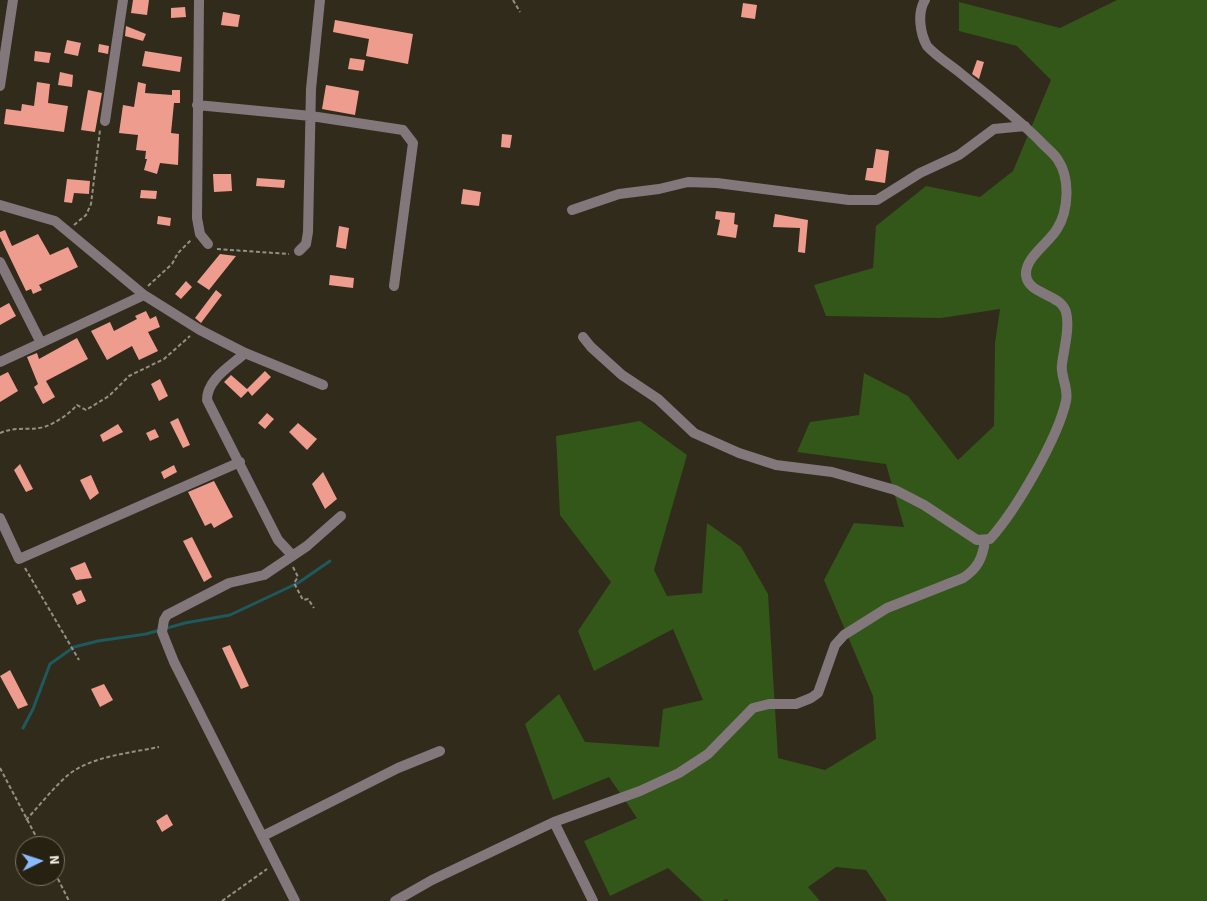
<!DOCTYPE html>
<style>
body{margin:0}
#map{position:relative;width:1207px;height:901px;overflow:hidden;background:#312b1b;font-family:"Source Sans 3",sans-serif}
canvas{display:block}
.north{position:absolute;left:15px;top:836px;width:50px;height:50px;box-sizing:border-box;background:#272111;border:1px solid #787365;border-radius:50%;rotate:86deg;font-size:14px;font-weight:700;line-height:20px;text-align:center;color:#f1ede3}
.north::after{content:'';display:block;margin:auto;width:18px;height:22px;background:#89bafc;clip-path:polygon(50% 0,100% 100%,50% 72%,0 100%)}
</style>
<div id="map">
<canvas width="1207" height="901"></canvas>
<div class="north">N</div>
</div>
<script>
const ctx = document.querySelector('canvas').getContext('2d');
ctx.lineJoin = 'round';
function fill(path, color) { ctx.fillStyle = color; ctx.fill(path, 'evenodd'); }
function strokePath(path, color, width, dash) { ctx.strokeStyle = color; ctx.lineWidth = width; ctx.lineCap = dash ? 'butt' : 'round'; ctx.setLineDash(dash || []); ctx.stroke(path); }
fill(new Path2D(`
 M1117,0H1207V901H887L866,870L836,867L808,887L820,901H728L727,899L722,901H703L668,868L610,896L584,841L637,818L609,777L553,800L525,724L559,694L585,742L659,747L663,709L703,700L673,629L594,671L578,631L611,582L560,515L556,436L640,421L687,455L654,570L667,596L702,593L707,523L741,547L768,594L778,758L825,770L876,739L873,696L824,580L854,523L904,527L886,464L797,452L810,422L859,415L864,373L908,396L958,460L994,426L995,343L1000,309L941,318L826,316L814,285L873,268L876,226L926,186L980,197L1013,171L1051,80L1017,46L959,31V2L1060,28Z`), '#335718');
strokePath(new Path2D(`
 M23,728L33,709L50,664L74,647L98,641L146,634L185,623L230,615L298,583L330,561`), '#1e595d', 3);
fill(new Path2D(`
 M133,0H149L147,15L131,13Z
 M743,3L757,5L755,19L741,17Z
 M185,7L186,17L171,18V8Z
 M223,12L240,15L238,27L221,25Z
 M335,20L413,34L408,64L366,56L369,39L333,32Z
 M126,26L146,34L143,41L125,36Z
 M67,40L81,43L78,56L64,53Z
 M99,44L109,46L108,54L98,52Z
 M35,51L51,53L49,63L34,61Z
 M145,51L182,57L180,72L142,66Z
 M350,58L365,60L363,71L348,69Z
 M977,60L984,62L979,79L972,74Z
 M60,72L73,75L72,87L58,85Z
 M37,82L50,84L48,103L68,106L64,132L4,124L6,109L21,111L22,104L34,106Z
 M138,82L146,84L145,93L172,95V90H180V103H174L171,133L179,134L178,165L160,163L157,174L144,170L147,159H145L146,151L136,150L138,135L119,133L123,105L134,107Z
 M326,85L359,91L355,115L322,109Z
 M88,90L102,93L95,132L81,130Z
 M502,134L512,135L510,148L501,147Z
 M876,149L889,151L885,183L865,180L867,168H873Z
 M213,174H231L232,191L214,192Z
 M257,178L285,180L284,188L256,186Z
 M67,179L90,181L89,194L74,193L72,203L64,202Z
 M463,189L481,192L479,206L461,204Z
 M141,190L157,191L156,199L140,198Z
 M716,211L735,213L734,224L738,225L736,238L717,235L720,220L715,219Z
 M775,214L808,220L805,253L798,252L800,228L773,227Z
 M158,216L171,218L170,226L157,224Z
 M339,226L349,228L346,249L336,247Z
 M5,230L12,246L38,234L50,255L68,247L78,267L39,285L42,290L33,294L31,289L26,291L0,237V232Z
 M220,254L236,256L209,290L197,282Z
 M330,275L354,278L353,288L329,285Z
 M186,281L192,287L181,299L175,294Z
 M216,290L222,295L201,323L195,318Z
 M9,303L16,316L0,325V308Z
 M146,311L150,319L156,316L160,327L148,332L158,351L139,360L132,346L107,360L91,331L110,322L114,331L137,319L135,316Z
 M77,338L88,359L46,381L55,397L43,404L34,387L38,384L27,357L37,353L39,359Z
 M265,371L271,377L252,396L248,391L241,398L224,382L231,375L247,389Z
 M8,372L18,391L0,402V376Z
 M160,379L168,396L159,401L151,384Z
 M267,413L274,419L265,429L258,423Z
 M178,418L190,445L183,448L170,422Z
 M298,423L317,439L307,450L289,432Z
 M118,424L123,432L103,442L100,435Z
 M155,429L159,437L150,441L146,433Z
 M20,464L33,489L26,492L14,470Z
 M174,465L177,472L164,479L161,472Z
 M323,472L337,499L325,509L312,484Z
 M91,475L99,493L90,500L80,480Z
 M214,481L233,517L214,528L211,523L205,526L188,492Z
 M192,537L212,577L204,582L183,541Z
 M85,562L92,578L76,580L70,568Z
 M81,590L86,601L77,605L72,594Z
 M230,645L249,686L241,689L222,648Z
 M10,670L28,705L18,709L0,676Z
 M104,684L113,700L100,707L91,689Z
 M167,814L173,825L162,832L156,821Z`), '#ee9c8e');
strokePath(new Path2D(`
 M513,0L520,12
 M74,225L86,215L91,204L100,130
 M217,249L289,254
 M148,286L172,264L178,253L192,239
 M0,433C16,426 28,431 44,427C56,423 69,414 77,405L86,410L109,396L129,376L164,359L190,336
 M293,567L298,577L294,583L303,600L308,599L314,608
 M25,568L79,660
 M0,768L41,846
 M26,820C40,805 53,788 68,775C92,756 130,753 159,747
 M55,873L69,901
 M222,901L267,869`), '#959083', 2, [4, 2.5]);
strokePath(new Path2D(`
 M199,0L197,218L200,234L208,244
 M0,86L13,0
 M197,105L311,116L403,130L413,143L394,286
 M105,121L123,0
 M0,205L55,221L144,295L200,330L245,353L323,385
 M572,210L619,194L659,189L688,182L717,183L849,200H877L920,173L959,155L994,129L1025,126
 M299,251L306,244L308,232L311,89L320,0
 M0,262L41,343
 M583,337L591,347L622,375L658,399L694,433L739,453L776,465L832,472L895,490L924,505L977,540L990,539C1016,510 1058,438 1066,401C1069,388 1060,376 1062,364C1064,349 1070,327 1066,312C1060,293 1028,295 1026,275C1025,257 1049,243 1057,229C1069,210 1070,178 1058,160C1054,153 1045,147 1040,141C1015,116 987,95 959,72C949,64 936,56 927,46C920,33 917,13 925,0
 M245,353C231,366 207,379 207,400L278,540L292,555
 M0,362L144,295
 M0,518L19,559L240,462
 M554,822L593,901
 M263,836L398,768L440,751
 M295,901L174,662L162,632L164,620L167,615L229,583L264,575L307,546L341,516
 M395,901L432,880L554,822L640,791L679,773L708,754L753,708L769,704H796L811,698L818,693L835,645L844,635L887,608L963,578C977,569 983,558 985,540`), '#82777a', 10);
</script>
